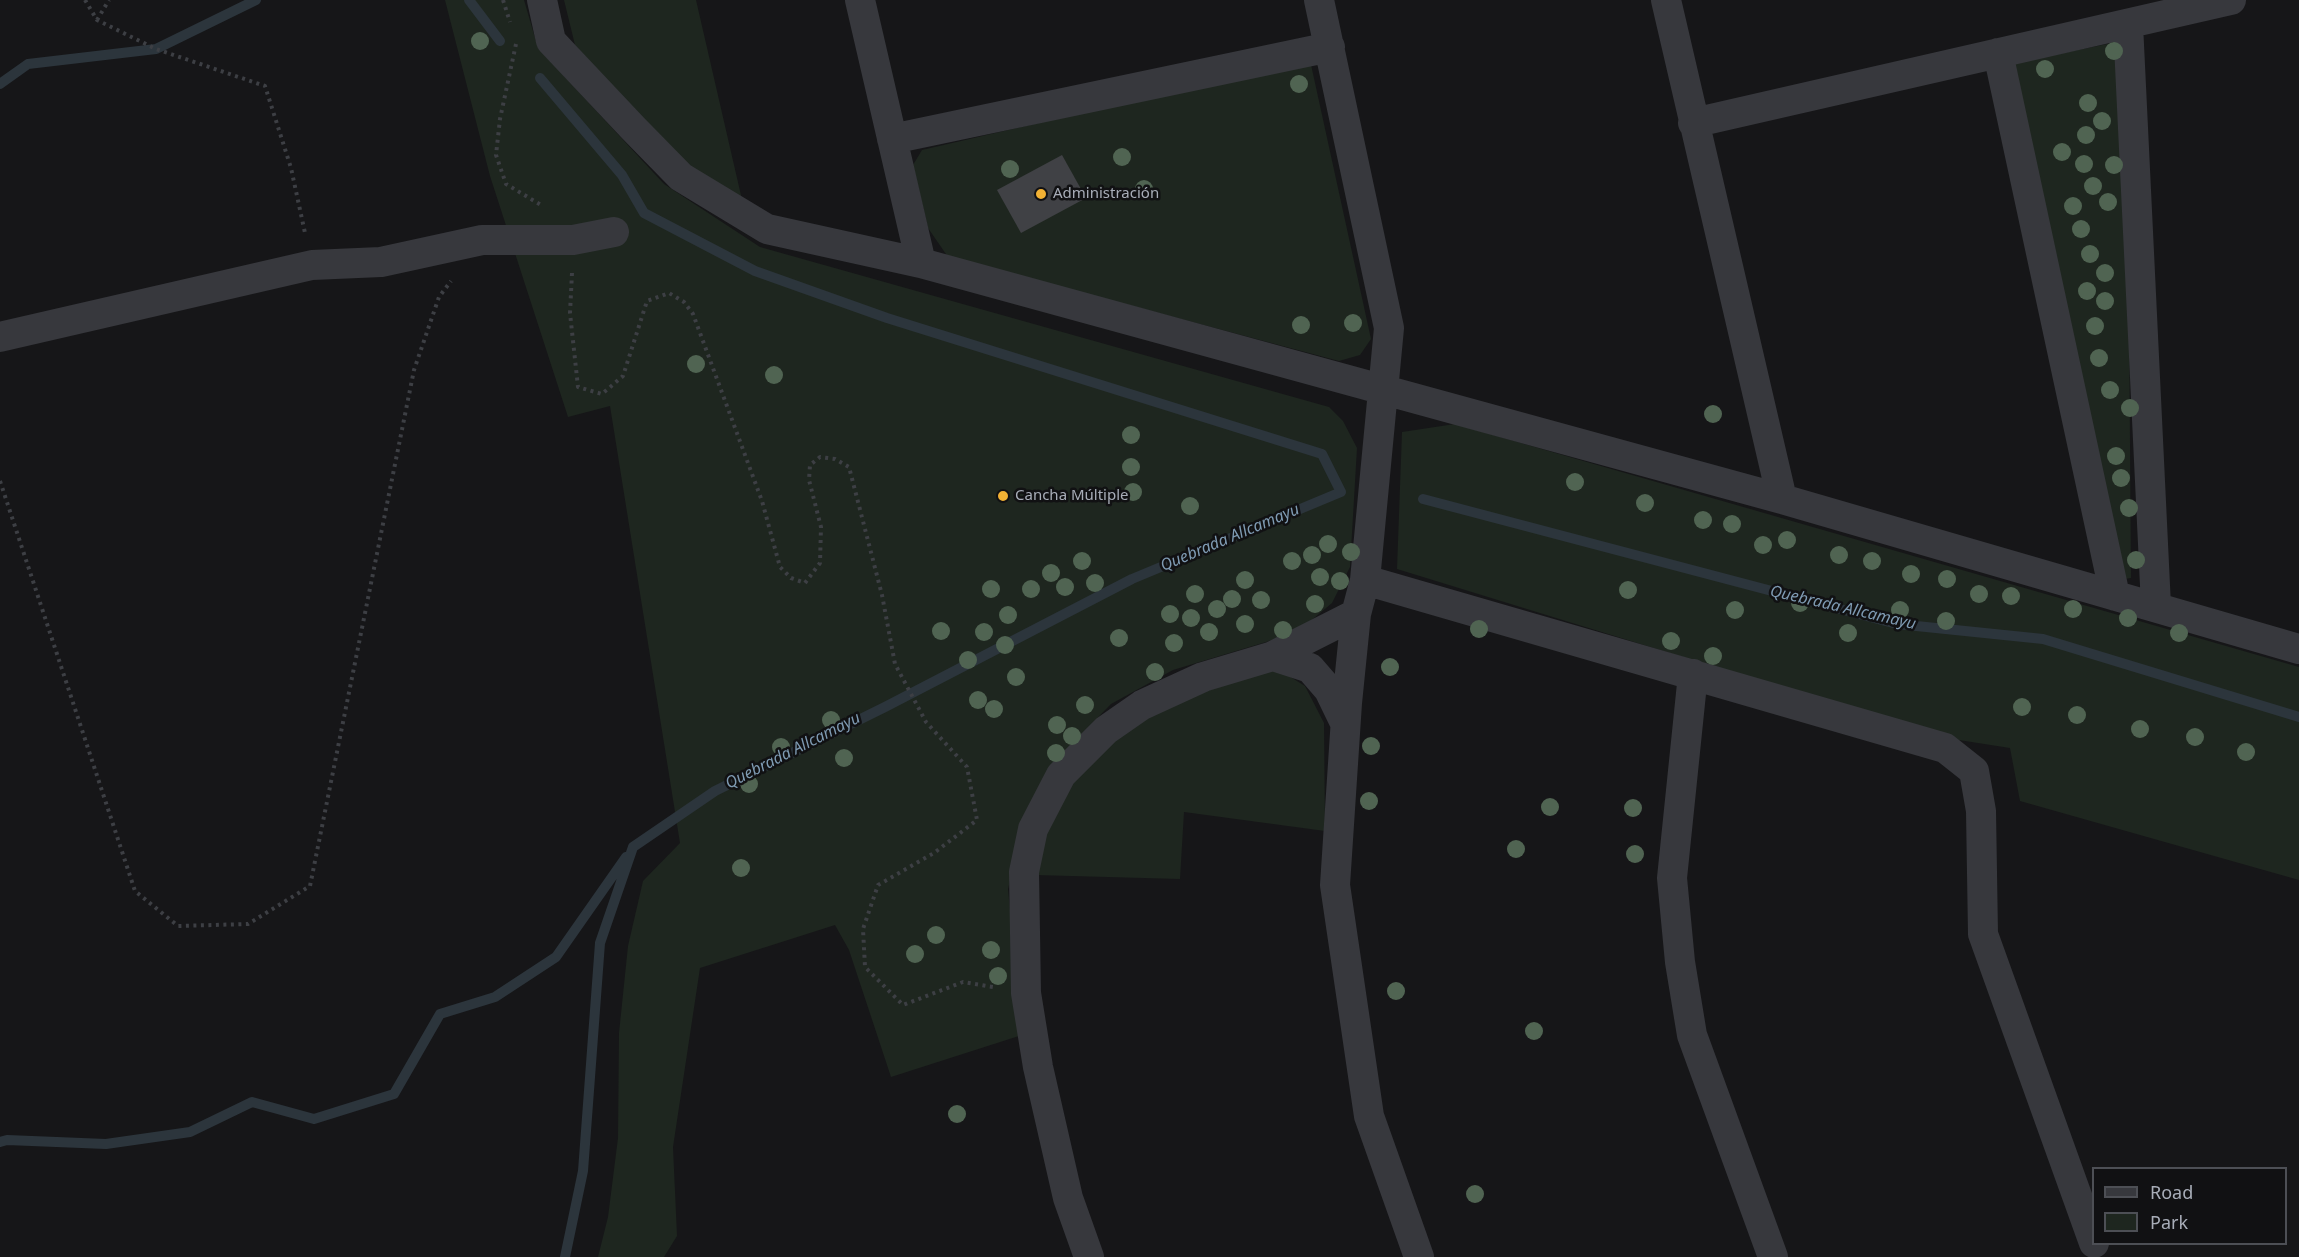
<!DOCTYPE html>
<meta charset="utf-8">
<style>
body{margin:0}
#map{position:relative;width:2299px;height:1257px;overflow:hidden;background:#161618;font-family:"Noto Sans",sans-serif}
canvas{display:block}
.legend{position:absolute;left:2092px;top:1167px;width:195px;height:78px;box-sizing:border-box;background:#111113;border:2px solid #4d4f55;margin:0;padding:8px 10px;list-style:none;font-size:18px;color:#a8adb8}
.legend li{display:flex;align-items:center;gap:12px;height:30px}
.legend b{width:30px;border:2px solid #4d4f55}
</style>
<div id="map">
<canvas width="2299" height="1257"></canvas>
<ul class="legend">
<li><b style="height:8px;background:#37383d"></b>Road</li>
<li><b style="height:16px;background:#1e261f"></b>Park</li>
</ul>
</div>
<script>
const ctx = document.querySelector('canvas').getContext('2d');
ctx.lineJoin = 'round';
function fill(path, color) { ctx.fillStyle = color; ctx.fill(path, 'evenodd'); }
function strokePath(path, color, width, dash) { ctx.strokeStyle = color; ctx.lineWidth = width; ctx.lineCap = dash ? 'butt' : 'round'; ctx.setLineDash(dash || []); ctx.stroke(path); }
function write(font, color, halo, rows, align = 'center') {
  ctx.font = font + ' "Noto Sans",sans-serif'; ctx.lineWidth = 5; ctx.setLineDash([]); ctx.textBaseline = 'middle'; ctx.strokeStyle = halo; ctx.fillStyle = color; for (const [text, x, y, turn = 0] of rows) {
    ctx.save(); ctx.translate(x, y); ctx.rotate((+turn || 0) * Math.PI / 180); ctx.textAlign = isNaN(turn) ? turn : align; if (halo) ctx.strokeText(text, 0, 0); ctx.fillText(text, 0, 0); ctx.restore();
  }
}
fill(new Path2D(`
 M445,0H524L538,48L664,184L760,247L1329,407L1343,421L1357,448L1350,567L1332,603L1301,629L1266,642L1173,670L1111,704L1063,753L1025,819L1008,889L1022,1035L891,1077L849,950L835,925L700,968L673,1147L677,1236L664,1257H598L608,1217L618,1138L619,1033L628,946L643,881L680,843L610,406L568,417L490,176Z
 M564,0H696L743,204L682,165L575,45Z
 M2127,40L2131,578L2117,580L2014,63Z
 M1310,60L1371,339L1360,355L1339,361L948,257L928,228L913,165L922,150Z
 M1455,424L2299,667V880L2020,801L2010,748L1946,738L1397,569L1402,432Z
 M1276,668L1305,686L1324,723L1325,831L1184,812L1180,879L1035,875L1044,834L1072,778L1106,741L1179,700Z`), '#1e261f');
strokePath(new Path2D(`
 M469,0L500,41
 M540,78L622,175L644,213L755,271L887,318L1322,454L1341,492L1132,579L885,707L715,791L633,847L600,943L583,1171L565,1257
 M0,84L28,64L156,49L256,0
 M1423,499L1897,624L2043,639L2299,717
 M0,1142L7,1140L106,1144L190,1132L252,1102L314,1119L394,1094L440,1014L495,997L556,957L626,857`), '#2c353c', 10);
fill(new Path2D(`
 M1062,155L1086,198L1021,233L997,190Z`), '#404145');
strokePath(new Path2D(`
 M85,0L97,20L156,49L265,86L291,168L305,233
 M503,0L510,22
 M97,20L109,0
 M516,44L500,119L496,155L506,184L541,205
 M572,273L570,313L578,387L602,394L623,376L647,301L669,293L684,302L693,314L762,501L780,567L791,578L805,583L820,563L821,527L809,480L810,465L820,457L835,459L849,467L882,595L895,664L926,722L967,767L977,820L934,853L878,885L863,929L865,967L903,1005L963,982L993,987
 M0,481L135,891L178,926L248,924L310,886L414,370L439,297L451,281`), '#3d3f44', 4, [3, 4.5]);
strokePath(new Path2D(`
 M542,0L551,41L633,128L681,177L767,229L921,263L1782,499L2299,649
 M860,0L921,263
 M1319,0L1389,328L1365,580L1356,614L1347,703L1335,885L1369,1116L1419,1257
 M1666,0L1782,499
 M2128,24L2156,606
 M1998,53L2115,596
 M1693,123L2231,0
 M892,139L1330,47
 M0,337L312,265L381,262L482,240H573L614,232
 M1365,580L1945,748L1974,771L1981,811L1983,934L2094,1243
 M1273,656L1310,668L1329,690L1345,723
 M1693,674L1672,878L1680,962L1692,1035L1773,1257
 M1089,1257L1068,1198L1038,1067L1026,993L1024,872L1033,829L1061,775L1106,730L1142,705L1203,677L1273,656L1356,614`), '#37383d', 30);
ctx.fillStyle = '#506452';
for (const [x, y] of [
 [480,41],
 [2114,51],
 [2045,69],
 [1299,84],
 [2088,103],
 [2102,121],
 [2086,135],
 [2062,152],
 [1122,157],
 [2084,164],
 [2114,165],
 [1010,169],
 [2093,186],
 [1144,189],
 [2108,202],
 [2073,206],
 [2081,229],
 [2090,254],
 [2105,273],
 [2087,291],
 [2105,301],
 [1353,323],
 [1301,325],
 [2095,326],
 [2099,358],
 [696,364],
 [774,375],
 [2110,390],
 [2130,408],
 [1713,414],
 [1131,435],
 [2116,456],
 [1131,467],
 [2121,478],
 [1575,482],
 [1133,492],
 [1645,503],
 [1190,506],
 [2129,508],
 [1703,520],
 [1732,524],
 [1787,540],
 [1328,544],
 [1763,545],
 [1351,552],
 [1312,555],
 [1839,555],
 [2136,560],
 [1082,561],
 [1292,561],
 [1872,561],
 [1051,573],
 [1911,574],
 [1320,577],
 [1947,579],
 [1245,580],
 [1340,581],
 [1095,583],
 [1065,587],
 [991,589],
 [1031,589],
 [1628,590],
 [1195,594],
 [1979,594],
 [2011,596],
 [1232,599],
 [1261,600],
 [1800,603],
 [1315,604],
 [1217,609],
 [2073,609],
 [1735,610],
 [1900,610],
 [1170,614],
 [1008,615],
 [1191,618],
 [2128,618],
 [1946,621],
 [1245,624],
 [1479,629],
 [1283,630],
 [941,631],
 [984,632],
 [1209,632],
 [1848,633],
 [2179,633],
 [1119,638],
 [1671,641],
 [1174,643],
 [1005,645],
 [1713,656],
 [968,660],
 [1390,667],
 [1155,672],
 [1016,677],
 [978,700],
 [1085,705],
 [2022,707],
 [994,709],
 [2077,715],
 [831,720],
 [1057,725],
 [2140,729],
 [1072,736],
 [2195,737],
 [1371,746],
 [781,747],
 [2246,752],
 [1056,753],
 [844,758],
 [749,784],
 [1369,801],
 [1550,807],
 [1633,808],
 [1516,849],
 [1635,854],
 [741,868],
 [936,935],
 [991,950],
 [915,954],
 [998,976],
 [1396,991],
 [1534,1031],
 [957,1114],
 [1475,1194]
]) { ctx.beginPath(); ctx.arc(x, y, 9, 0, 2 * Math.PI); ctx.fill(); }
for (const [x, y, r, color] of [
 [1041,194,6,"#f2b134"],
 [1003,496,6,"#f2b134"]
]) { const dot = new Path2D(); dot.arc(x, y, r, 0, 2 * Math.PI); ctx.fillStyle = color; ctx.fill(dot); strokePath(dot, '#111113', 2); }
write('15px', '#a8adb8', '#111113', [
 ["Administración",1053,194],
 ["Cancha Múltiple",1015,496]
], 'left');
write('italic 16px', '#7f9bb3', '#111113', [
 ["Quebrada Allcamayu",1230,538,-23],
 ["Quebrada Allcamayu",1843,608,13],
 ["Quebrada Allcamayu",793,751,-27]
]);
</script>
